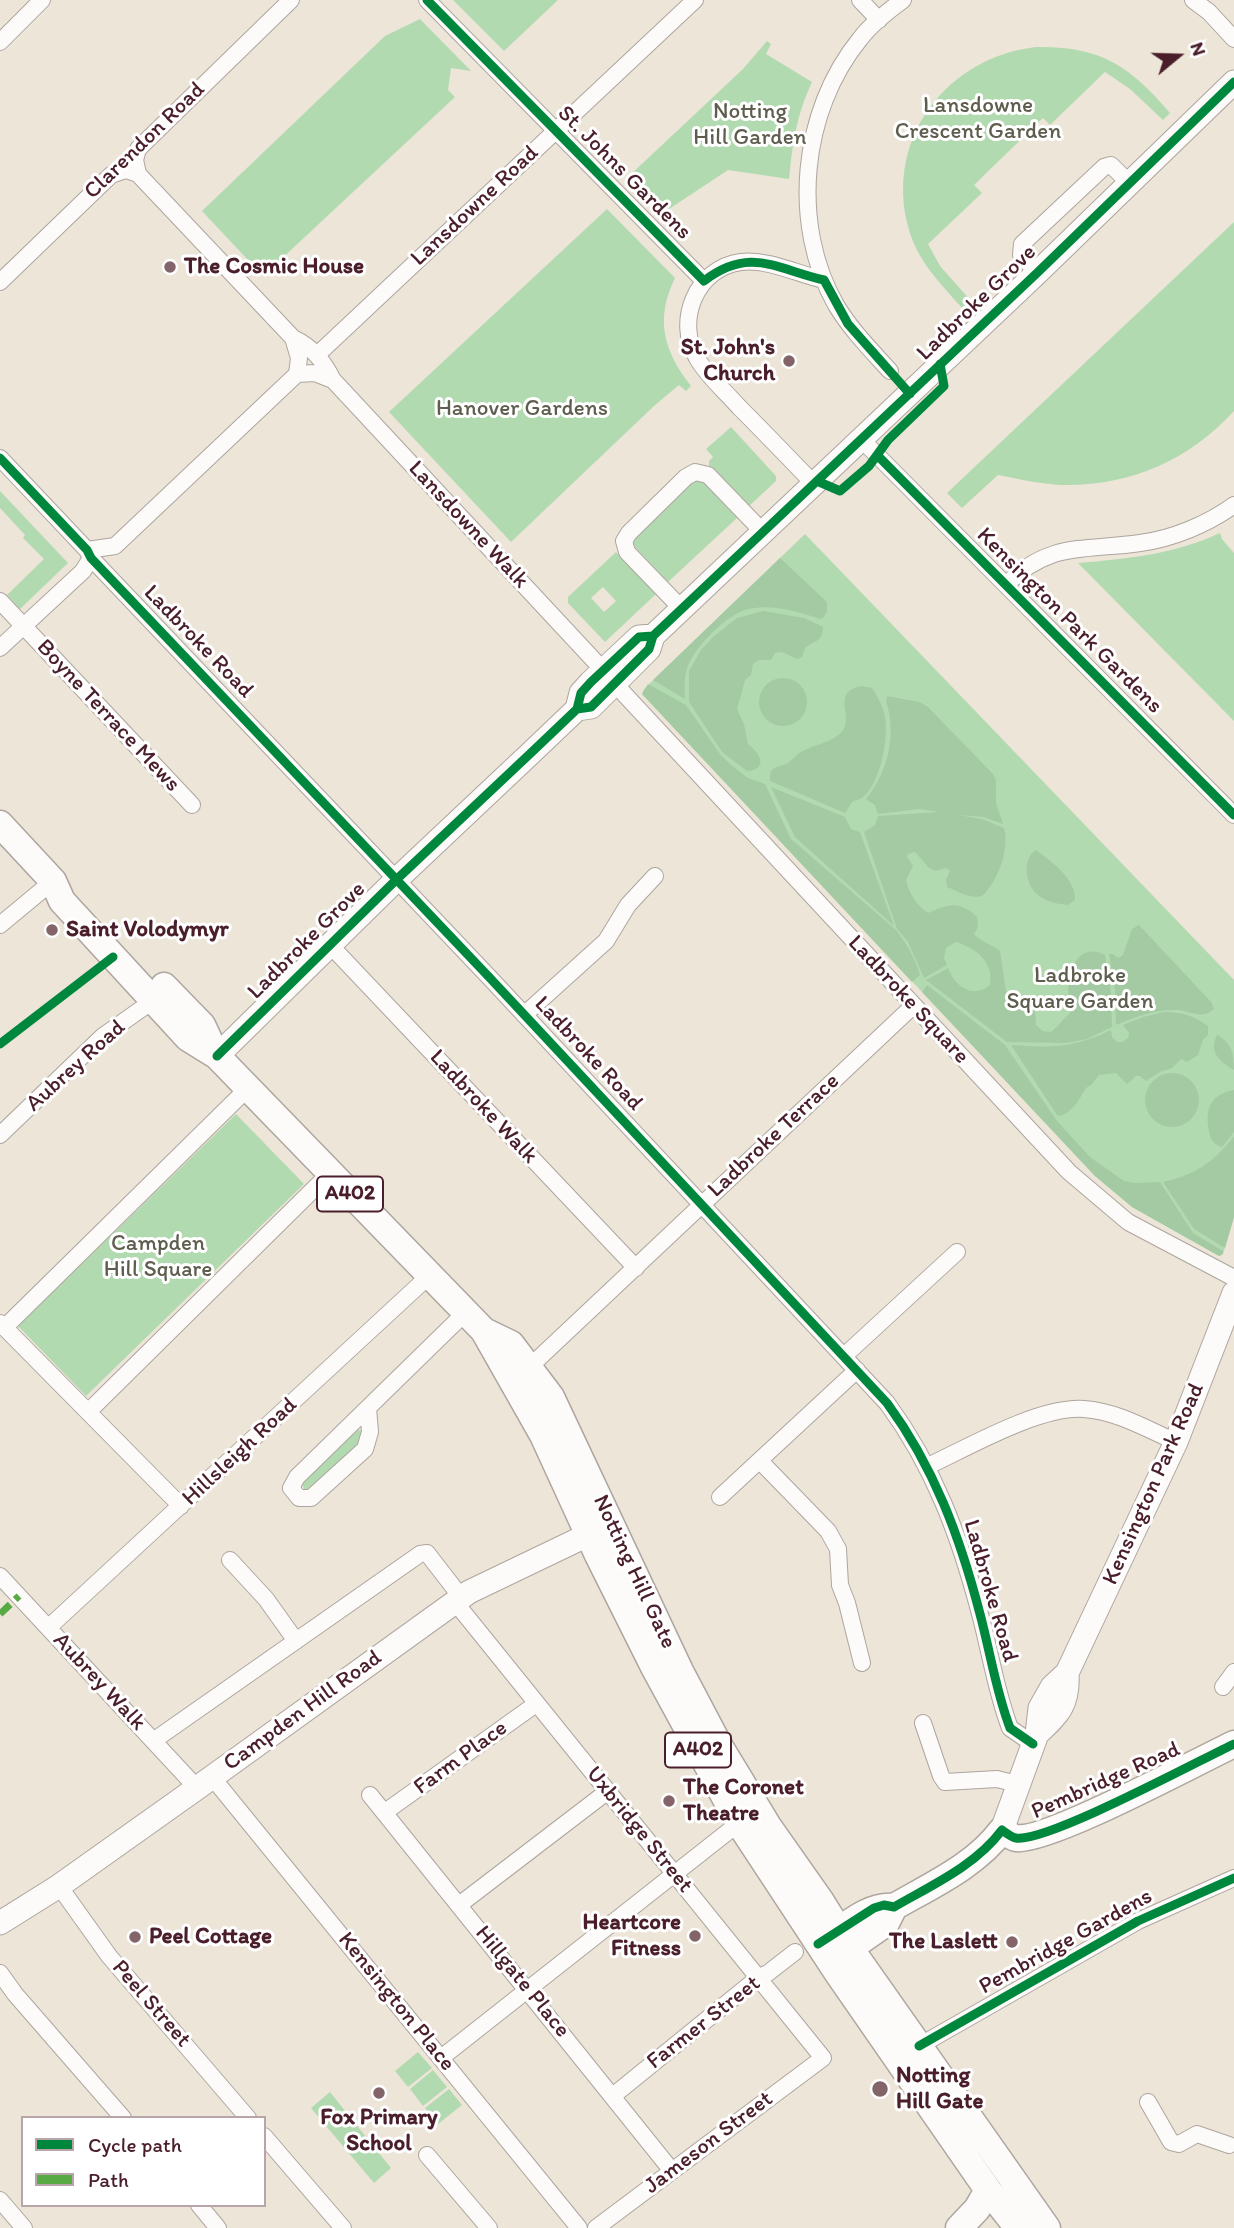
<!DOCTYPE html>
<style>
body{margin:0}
#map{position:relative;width:1234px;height:2228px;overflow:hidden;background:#ece5d8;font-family:Itim,sans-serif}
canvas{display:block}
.legend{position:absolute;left:21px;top:2116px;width:245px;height:91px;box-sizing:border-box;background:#fff;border:2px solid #b7a5aa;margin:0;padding:9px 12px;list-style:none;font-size:21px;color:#4a1f2b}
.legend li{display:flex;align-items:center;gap:14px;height:35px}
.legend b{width:35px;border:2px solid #b7a5aa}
.north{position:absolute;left:1143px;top:21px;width:70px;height:70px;-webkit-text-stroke:5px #fff;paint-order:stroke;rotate:71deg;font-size:19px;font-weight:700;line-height:28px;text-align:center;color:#4a1f2b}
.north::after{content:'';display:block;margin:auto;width:24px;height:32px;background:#4a1f2b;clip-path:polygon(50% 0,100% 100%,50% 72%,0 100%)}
</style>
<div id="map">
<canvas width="1234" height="2228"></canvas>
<ul class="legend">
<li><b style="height:9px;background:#00873e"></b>Cycle path</li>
<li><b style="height:9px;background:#57aa44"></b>Path</li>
</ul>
<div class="north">N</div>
</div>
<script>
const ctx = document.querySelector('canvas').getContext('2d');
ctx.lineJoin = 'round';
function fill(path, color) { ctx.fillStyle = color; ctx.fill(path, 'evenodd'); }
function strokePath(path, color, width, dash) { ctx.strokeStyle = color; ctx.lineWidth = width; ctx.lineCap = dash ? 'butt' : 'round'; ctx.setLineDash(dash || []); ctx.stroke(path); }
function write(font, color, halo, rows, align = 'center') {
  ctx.font = font + ' Itim,sans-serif'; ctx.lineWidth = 6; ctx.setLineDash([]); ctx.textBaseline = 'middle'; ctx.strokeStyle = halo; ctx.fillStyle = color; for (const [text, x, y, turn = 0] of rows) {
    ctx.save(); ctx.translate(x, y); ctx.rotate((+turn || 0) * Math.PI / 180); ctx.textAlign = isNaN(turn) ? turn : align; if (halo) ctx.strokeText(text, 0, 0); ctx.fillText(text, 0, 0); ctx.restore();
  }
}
fill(new Path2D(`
 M453,0H558L504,51Z
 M420,19L471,71L451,68L448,90L455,97L263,276L202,211L385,36Z
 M767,41L771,44L766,54L812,82C797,113 792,145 789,179L728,170L663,213L628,177L743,69Z
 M1036,47C1100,46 1129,65 1170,113L1163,120L1130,89L1105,72L1050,125L1043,118L974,185L982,193L928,244L940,266L972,302L963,309C941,284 916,260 908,226C885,137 948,57 1036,47Z
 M607,209L675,278C655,319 663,350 691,386L686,391L679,385L654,406L511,542L389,412Z
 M1234,222V411C1188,461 1130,486 1062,485C1040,484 1019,479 998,475L962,508L947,493Z
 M731,427L776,476V481L748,507L709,466V461L713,457L706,449Z
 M695,480H703L738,517L668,582L636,548L633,544L634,540Z
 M0,491L68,563L20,609L7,595L44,559L23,538L25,535L0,508Z
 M1220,533L1222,539L1234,553V721L1078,563C1126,559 1175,554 1220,533Z
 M805,534L1234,980V1217L1223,1254L1219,1256L1132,1207L1095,1176L642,694L644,689Z
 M616,552L656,594L605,642L568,603V597ZM603,587L616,601L604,612L591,598Z
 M236,1114L304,1184L86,1396L18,1326Z
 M355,1429L362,1431L365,1439L307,1491L304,1489L302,1482Z
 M418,2052L432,2068L408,2087L395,2071Z
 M433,2070L447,2087L423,2106L410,2089Z
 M449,2089L462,2105L438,2124L425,2108Z
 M330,2092L391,2168L374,2183L311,2108Z`), '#b2dab0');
fill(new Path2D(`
 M780,558L827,602V611L824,617L820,619C797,611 769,603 745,610C724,617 691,650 686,672C684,681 685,690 685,699L653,680Z
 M763,611L804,618L823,627C823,642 815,640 805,648L802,657L797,659L782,652L775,653L771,660H759L753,664L751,675L745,680L737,709L744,724L748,744C760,753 769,769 747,771L722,752L689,702V671L701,650L713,637L737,618Z
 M759 702a24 24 0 1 1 48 0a24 24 0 1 1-48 0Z
 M648,684L686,705L720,754L731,765L748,778L765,784L791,839L896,930C907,944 915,958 920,975L912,982L642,694Z
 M862,686L872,688C877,696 882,704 884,713C890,734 881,784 862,798C861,799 853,801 852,802L845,813L770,781C770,778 770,773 771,771C774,767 781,766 786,764C793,760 796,754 803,751C814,745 827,743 837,736C861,720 826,693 862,686Z
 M887,696L919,702L927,706L993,774L996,780V803L1003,824L983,817L958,815L982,819L1004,828C1010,848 998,882 982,896C968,899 960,892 947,887L946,879L950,871L946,868L935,871L929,868L915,852L908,854L907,857L913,866L906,880C909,893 916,905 928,913C949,904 959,900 977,917L978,927L974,934C982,943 992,944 1000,951L1006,991L1035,1008L1036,1025L1043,1031L1051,1032C1059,1026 1067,1013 1075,1010C1073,1004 1068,996 1068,989C1069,967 1080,942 1105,955L1111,992L1112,1027L1087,1039L1067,1043L1007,1042L926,980L948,968C955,987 973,999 990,985C994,962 976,948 956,942L946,948L944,958L947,965L924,978L908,942L897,929L864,832L875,825L878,816L938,812L919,809L878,814L875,805L866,799C888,771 897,735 886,701Z
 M771,787L845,817L851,829L860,832L894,926L795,837Z
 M1036,850C1052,862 1076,879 1075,900L1068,905C1058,904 1045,902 1037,894C1025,884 1022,858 1036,850Z
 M1139,925L1212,1003L1214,1009C1202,1020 1191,1011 1177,1010C1155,1009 1136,1017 1116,1025L1115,991L1109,954H1113L1118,958L1123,955L1132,929Z
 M927,985L1005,1045L1057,1121L1090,1157L1124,1181L1135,1183L1160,1182L1193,1233L1223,1251V1254L1219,1256L1132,1207L1095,1176L922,992Z
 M1164,1012C1182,1012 1192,1015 1208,1026V1035L1203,1040L1198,1055L1187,1062L1181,1059L1172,1068L1160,1072L1146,1081L1140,1076H1136L1127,1084L1116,1073L1099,1075L1091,1085L1086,1088C1079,1099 1074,1111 1061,1116L1057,1115L1011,1045C1052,1048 1073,1048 1111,1030L1112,1037L1117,1042H1122L1128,1038L1129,1033L1123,1025L1143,1017Z
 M1217,1035C1232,1043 1234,1054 1234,1070C1221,1062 1208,1053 1217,1035Z
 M1145 1100a27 27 0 1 1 54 0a27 27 0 1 1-54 0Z
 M1234,1090V1132L1222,1147C1211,1144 1210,1137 1208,1126C1206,1105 1213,1094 1234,1090Z
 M1234,1136V1217L1225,1248L1194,1229L1163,1182C1195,1175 1214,1162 1234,1136Z`), '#a4caa4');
const street = new Path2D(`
 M291,0L138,149L135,160L138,174L293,338C312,347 323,360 333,380L603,670
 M427,0L704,281
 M860,0L879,20
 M1193,0L1209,12L1234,39
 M0,42L42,0
 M1037,273L1021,255L1022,244L1104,167L1111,165L1128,182
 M0,282L111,175L126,170L138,174
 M317,355L695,0
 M890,371C871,350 851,330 836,305C790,224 801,111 860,39C871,24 888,11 903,0
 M297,374L315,373L333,380
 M861,439L1234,815
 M0,458L87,550L91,558L489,977L887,1403C934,1467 960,1537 980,1614C990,1651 996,1692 1010,1728L1033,1744
 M814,484C789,458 764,432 739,407C725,391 707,376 697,358C675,321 696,268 741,262C769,259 797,274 824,280
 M87,550L115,546L297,374L299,358L293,338
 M1006,585C1049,541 1085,551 1140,543C1172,539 1208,524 1234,505
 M0,601L192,805
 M682,609L627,552L624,541L629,533L686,477L695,472L708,475L763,532
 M0,648L83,571L91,558
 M614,683L1069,1172L1128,1222L1234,1278
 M0,925L53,881
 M330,945L636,1268
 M524,1015L606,941L628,905L655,876
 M0,1135L103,1036L154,1000
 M0,1323L181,1506
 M5,1327L247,1089
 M844,1356L957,1252
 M522,1374L913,1006
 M368,1408L370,1432L365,1449L311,1498H299L291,1488L297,1477C353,1422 410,1367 466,1312
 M89,1411L330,1173
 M760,1461L828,1531L838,1549L840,1585L847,1603L862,1663
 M928,1466C969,1447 1039,1406 1084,1409C1116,1411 1147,1429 1176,1442
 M720,1497L857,1370
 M230,1560L266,1599L296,1641
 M0,1576L197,1788
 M455,1602L823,2058L596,2228
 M49,1627L430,1275
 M1223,1687L1234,1672
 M923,1723L941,1776L945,1782L997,1779L1017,1784
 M153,1741L420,1554L427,1553L461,1597
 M212,1777L579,2228
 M370,1795L672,2171
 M385,1812L536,1704
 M59,1886L109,1956L248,2118
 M459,1905L608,1791
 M0,1973L15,1994L123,2118
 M919,2046L1138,1921L1234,1878
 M441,2058L739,1823
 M614,2095L759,1977L768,1973L795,1952
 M1148,2102L1171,2142L1179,2144L1197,2134L1229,2145
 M264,2136L343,2228
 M427,2155L489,2228
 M0,2200L24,2228
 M199,2205L218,2228`);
const secondary = new Path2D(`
 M577,709L581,693L591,682L639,637L653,636
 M217,1056L396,880L534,750L577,709L591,707L649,649L653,636L1037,273L1234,82
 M1037,1734C1059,1714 1069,1704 1067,1673
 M1002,1830L1037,1734L1040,1708L1052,1687L1067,1673L1176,1442L1234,1293
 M0,1923L59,1886L197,1788L469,1592L594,1532L600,1525`);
const primary = new Path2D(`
 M0,824L53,881L62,901L188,1038L217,1056L484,1331L543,1435L598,1555L654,1667L739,1823L839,1975L988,2190L1018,2228
 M164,986L202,1025L216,1055
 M484,1331L511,1344L551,1397L680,1671L720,1747L768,1826L820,1900L850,1948L1047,2228
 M826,1939C846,1926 869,1904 894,1907C932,1885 975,1866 1002,1830C1005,1832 1011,1837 1016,1838C1046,1843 1198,1761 1234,1744
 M837,1957L886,1923L894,1907
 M959,2228L977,2209L988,2190`);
strokePath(street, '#aea59f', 18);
strokePath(secondary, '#aea59f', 25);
strokePath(primary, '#aea59f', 29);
strokePath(street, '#fcfbf9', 16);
strokePath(secondary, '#fcfbf9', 23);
strokePath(primary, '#fcfbf9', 26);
strokePath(new Path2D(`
 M0,1614L19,1596`), '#57aa44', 7, [14, 7]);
strokePath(new Path2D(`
 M427,0L704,281C750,246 776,269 824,280L848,324L910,394
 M877,455L1234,815
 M0,458L87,550L91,558L489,977L887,1403C934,1467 960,1537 980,1614C990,1651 996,1692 1010,1728L1033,1744
 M817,481L840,491L869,466L888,440L944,386L940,364
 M577,709L581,693L591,682L639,637L653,636
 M0,1044L113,957
 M217,1056L396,880L534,750L577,709L591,707L649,649L653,636L1037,273L1234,82
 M818,1944L874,1908L884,1905L894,1907C932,1885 975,1866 1002,1830C1005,1832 1011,1837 1016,1838C1046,1843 1198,1761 1234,1744
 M919,2046L1138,1921L1234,1878`), '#00873e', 9);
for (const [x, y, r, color] of [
 [170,267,7,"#836468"],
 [789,361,7,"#836468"],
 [52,930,7,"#836468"],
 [669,1801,7,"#836468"],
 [695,1936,7,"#836468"],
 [135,1937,7,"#836468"],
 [1012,1942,7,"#836468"],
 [880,2089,9,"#836468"],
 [379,2093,7,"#836468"]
]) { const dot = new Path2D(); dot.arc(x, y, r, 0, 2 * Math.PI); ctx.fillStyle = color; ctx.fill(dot); strokePath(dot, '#fff', 2.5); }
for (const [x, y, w] of [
 [350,1194,66],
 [698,1750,66]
]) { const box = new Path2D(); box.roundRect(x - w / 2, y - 17.5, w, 35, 5); ctx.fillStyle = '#fff'; ctx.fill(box); strokePath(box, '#4a1f2b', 2); }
write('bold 21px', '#4a1f2b', null, [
 ["A402",350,1194],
 ["A402",698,1750]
]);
write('23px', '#5e5d4e', '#fff', [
 ["Lansdowne",978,106],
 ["Crescent Garden",978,132],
 ["Notting",750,112],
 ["Hill Garden",750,138],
 ["Hanover Gardens",522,409],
 ["Ladbroke",1080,976],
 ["Square Garden",1080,1002],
 ["Campden",158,1244],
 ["Hill Square",158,1270]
]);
write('23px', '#4a1f2b', '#fff', [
 ["Clarendon Road",145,141,-44],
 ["St. Johns Gardens",624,173,45],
 ["Lansdowne Road",475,206,-43],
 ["Ladbroke Grove",977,303,-44],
 ["Lansdowne Walk",468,525,47],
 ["Kensington Park Gardens",1069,621,45],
 ["Ladbroke Road",198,642,46],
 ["Boyne Terrace Mews",108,716,47],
 ["Ladbroke Grove",307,941,-45],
 ["Ladbroke Square",908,1000,47],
 ["Ladbroke Road",588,1054,47],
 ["Aubrey Road",76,1066,-42],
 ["Ladbroke Walk",483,1107,47],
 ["Ladbroke Terrace",774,1136,-43],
 ["Hillsleigh Road",240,1452,-43],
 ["Kensington Park Road",1154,1484,-66],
 ["Notting Hill Gate",634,1572,65],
 ["Ladbroke Road",990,1591,74],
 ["Aubrey Walk",99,1682,47],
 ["Campden Hill Road",303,1711,-36],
 ["Farm Place",461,1758,-36],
 ["Pembridge Road",1106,1781,-24],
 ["Uxbridge Street",639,1830,51],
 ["Pembridge Gardens",1066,1942,-29],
 ["Hillgate Place",522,1982,51],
 ["Kensington Place",396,2002,51],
 ["Peel Street",151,2004,49],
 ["Farmer Street",704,2023,-38],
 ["Jameson Street",709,2143,-37]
]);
write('bold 23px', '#4a1f2b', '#fff', [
 ["The Cosmic House",184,267],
 ["St. John's",775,348,"right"],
 ["Church",775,374,"right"],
 ["Saint Volodymyr",66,930],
 ["The Coronet",683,1788],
 ["Theatre",683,1814],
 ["Heartcore",681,1923,"right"],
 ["Fitness",681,1949,"right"],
 ["Peel Cottage",149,1937],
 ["The Laslett",998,1942,"right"],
 ["Notting",896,2076],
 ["Hill Gate",896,2102],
 ["Fox Primary",379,2118,"center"],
 ["School",379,2144,"center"]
], 'left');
</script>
